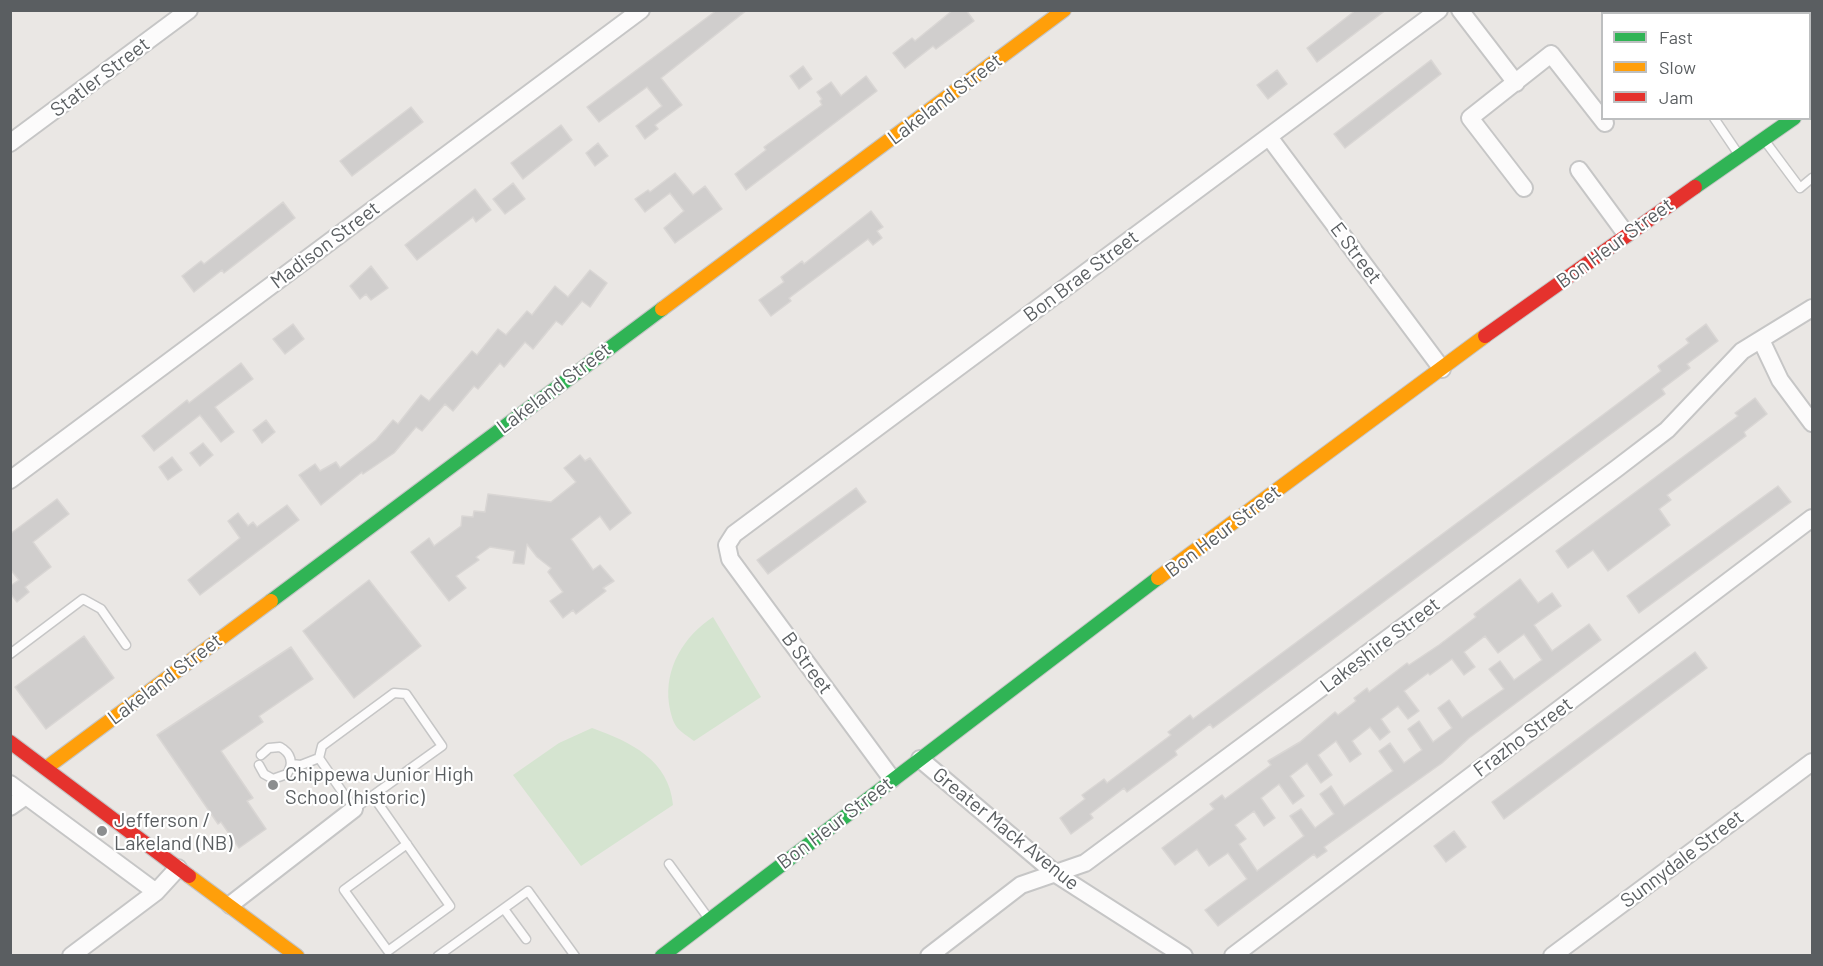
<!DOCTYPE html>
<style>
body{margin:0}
#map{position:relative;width:1823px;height:966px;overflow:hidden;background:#eae7e4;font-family:Barlow,sans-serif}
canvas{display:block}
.frame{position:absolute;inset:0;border:12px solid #5a5e61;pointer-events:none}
.legend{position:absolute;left:1601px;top:12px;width:210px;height:108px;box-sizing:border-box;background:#fff;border:2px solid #bdbfc0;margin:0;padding:8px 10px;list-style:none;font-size:18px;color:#5a5e61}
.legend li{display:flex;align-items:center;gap:12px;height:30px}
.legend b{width:30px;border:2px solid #bdbfc0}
</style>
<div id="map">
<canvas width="1823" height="966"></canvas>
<div class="frame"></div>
<ul class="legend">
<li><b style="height:8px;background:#30b455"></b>Fast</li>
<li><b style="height:8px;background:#ff9f0a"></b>Slow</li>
<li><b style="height:8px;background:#e5322d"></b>Jam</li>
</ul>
</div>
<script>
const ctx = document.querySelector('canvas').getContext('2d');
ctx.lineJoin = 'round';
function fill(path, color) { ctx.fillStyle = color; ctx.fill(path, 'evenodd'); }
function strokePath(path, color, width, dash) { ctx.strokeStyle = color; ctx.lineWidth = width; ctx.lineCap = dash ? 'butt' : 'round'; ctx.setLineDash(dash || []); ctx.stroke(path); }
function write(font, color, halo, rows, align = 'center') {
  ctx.font = font + ' Barlow,sans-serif'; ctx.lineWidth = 4.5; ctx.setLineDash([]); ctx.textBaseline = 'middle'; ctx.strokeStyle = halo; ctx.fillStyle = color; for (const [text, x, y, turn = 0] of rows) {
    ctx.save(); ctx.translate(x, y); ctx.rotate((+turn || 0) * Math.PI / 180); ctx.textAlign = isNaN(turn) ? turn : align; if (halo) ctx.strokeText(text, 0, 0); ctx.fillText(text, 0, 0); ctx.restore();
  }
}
fill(new Path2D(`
 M713,617L761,697L694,741C689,737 680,732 676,726C672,720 670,710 669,704C664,668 684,636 713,617Z
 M592,728C631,742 669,760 673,805L581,866L513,775L559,743Z`), '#d5e4d0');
const building = new Path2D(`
 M717,10H747L661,78L682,105L655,125L658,129L645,139L636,126L662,106L647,87L599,122L587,107Z
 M953,10H966L974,21L936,49L933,46L905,68L893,53L912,38L915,41Z
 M1356,10H1386L1317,62L1307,48Z
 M1431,60L1441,74L1345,148L1334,134Z
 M803,66L812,79L799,89L790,76Z
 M1277,70L1287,84L1268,99L1257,85Z
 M866,76L877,91L746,190L735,174L766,150L764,147L822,105L820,101L822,99L817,92L831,82L841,96Z
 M411,107L423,122L352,176L340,161Z
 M561,125L572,140L523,179L511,163Z
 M598,143L608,156L595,166L586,153Z
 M675,173L693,195L705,186L722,209L675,243L664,228L684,211L670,193L645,212L635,199L648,190L650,192Z
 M513,183L525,199L505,214L493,199Z
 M475,189L491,210L476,222L473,217L417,260L405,245Z
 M283,202L295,218L224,273L222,270L194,292L182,276L201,261L204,264Z
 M871,211L883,227L877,231L882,238L873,245L868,239L789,298L791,301L771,316L759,300L784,282L781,277L802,261L804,264Z
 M371,266L388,288L371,300L366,294L360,299L350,286Z
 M590,270L607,283L590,307L582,301L562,325L556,321L533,349L525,342L504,367L500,363L478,389L474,386L453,411L445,404L422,431L416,427L394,453L363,474L362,472L321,505L299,475L315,464L320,471L336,462L340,468L376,440L393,420L398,424L421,395L429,401L472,351L477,355L498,329L506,335L527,311L532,315L555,286L568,297Z
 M293,324L304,339L285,354L273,339Z
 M1706,324L1718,341L1687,364L1690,368L1662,389L1665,394L1213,728L1210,724L1175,751L1177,755L1127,792L1124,788L1090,814L1093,818L1071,834L1060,818L1085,799L1082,795L1104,779L1107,783L1171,735L1168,732L1190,715L1193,719L1604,414L1661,371L1658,366L1689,343L1686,339Z
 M241,363L253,379L215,407L234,432L221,442L200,415L154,451L142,436L187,400L189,403Z
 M1755,398L1767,414L1744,432L1746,436L1667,495L1671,500L1659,509L1670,525L1608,571L1593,550L1568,568L1556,551L1738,416L1735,413Z
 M266,420L275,432L262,443L253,430Z
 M203,443L213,455L200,466L190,453Z
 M580,455L585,461L590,458L631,513L610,530L600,516L571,539L593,570L600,565L614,581L603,588L606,591L576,614L573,610L563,618L550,601L563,592L548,572L551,568L537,557L527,544L524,564L513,563L515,551L490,547L476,557L479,560L456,576L466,588L449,601L411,552L429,538L434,546L461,526L462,516L473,517L474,511L485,512L488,494L551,502L576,482L564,468Z
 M172,457L182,470L168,480L159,467Z
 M1778,486L1791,502L1639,613L1627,596Z
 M856,488L866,502L768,574L757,560Z
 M57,499L69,514L33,542L51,567L25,587L29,592L17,602L10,593V586L19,580L10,569V534Z
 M287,505L299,520L200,595L188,580L240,538L228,521L238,513L248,526L253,522L257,527Z
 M1520,579L1538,603L1552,593L1561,606L1534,625L1552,651L1589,624L1601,640L1469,738L1442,763L1324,847L1327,851L1317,858L1314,854L1218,926L1205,910L1247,879L1228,853L1209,866L1197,849L1175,865L1162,848L1214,809L1210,804L1222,795L1225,799L1271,765L1268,761L1300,742L1335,712L1338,715L1356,701L1354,698L1367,688L1369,692L1407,663L1409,665L1439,645L1476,617L1474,614ZM1524,634L1542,660L1514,680L1500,661L1489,669L1504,689L1462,718L1449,700L1438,708L1452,728L1433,742L1419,721L1408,729L1422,750L1404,763L1390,743L1379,751L1393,771L1344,806L1331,786L1320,794L1334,814L1315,828L1301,809L1290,816L1304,836L1257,871L1239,844L1246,839L1235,825L1254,811L1264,826L1275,818L1261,798L1279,784L1293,804L1304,796L1290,776L1307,763L1321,783L1332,775L1318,755L1336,741L1350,762L1361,754L1352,741L1370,727L1380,740L1390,732L1381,719L1398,706L1408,719L1419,711L1404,691L1428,673L1430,675L1452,659L1464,675L1475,667L1464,652L1485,636L1498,653Z
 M369,580L421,646L354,698L303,631Z
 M84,636L114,678L46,729L15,687Z
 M291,647L313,679L259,716L263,722L221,751L253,798L247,801L266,829L239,848L221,822L218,824L157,735Z
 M1695,652L1707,668L1504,819L1492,802Z
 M1454,831L1466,847L1446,862L1434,846Z`);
fill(building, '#d0cecd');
strokePath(building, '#d9d6d4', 1.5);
const lane = new Path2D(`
 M1714,118L1739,155
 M1765,141L1800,188L1812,178
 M10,654L83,599L101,609L126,645
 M394,693L406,694L442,746L354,809L319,758L322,746Z
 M291,764L301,765L319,758
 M259,765L264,774L273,779L287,774C294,763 291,753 280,747L269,748L261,755
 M373,796L450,906L388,951L344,890L407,844
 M669,864L709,919
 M504,909L526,939
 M438,956L528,891L575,956`);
const street = new Path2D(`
 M1460,10L1516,83
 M1619,10L1622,14
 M1810,103L1812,99
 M1269,137L1442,369
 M10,143L189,10
 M1579,170L1626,234
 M1524,188L1470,118L1551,54L1605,123
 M1761,340L1780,380L1812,423
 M10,480L641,10
 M920,759L1056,874L1184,956
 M892,779L730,559L727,545L734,534L1439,10
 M10,784L156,892
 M10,807L26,796
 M230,905L354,809
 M71,956L156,892L178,868
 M929,956L1021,885L1085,863L1616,469L1667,430L1742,351L1812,308
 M1233,956L1812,518
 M1552,956L1812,762`);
const fast = new Path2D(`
 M1773,10L1775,14
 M1695,187L1794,118
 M271,601L662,309
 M662,956L1158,578`);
const slow = new Path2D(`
 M662,309L1064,10
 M1158,578L1485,336
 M46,768L271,601
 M189,876L297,956`);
const jam = new Path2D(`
 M1810,61L1812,65
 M1485,336L1695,187
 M10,742L189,876`);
strokePath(lane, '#c6c6c6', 11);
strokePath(street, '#c6c6c6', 20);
strokePath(fast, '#c5c5c5', 16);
strokePath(slow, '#c5c5c5', 16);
strokePath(jam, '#c5c5c5', 16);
strokePath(lane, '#fcfbfb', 8);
strokePath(street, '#fcfbfb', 16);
strokePath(fast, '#30b455', 14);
strokePath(slow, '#ff9f0a', 14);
strokePath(jam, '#e5322d', 14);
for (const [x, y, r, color] of [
 [273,785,6,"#8c8e8f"],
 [102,831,6,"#8c8e8f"]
]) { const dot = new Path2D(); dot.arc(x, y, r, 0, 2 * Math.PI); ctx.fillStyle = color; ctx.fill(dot); strokePath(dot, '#fff', 2); }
write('20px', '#5a5e61', '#fff', [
 ["Statler Street",100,77,-37],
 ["Lakeland Street",945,99,-37],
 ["Bon Heur Street",1615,243,-36],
 ["Madison Street",325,245,-37],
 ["E Street",1356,253,53],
 ["Bon Brae Street",1081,276,-37],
 ["Lakeland Street",554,388,-37],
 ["Bon Heur Street",1223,531,-37],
 ["Lakeshire Street",1380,645,-37],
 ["B Street",807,663,54],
 ["Lakeland Street",165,679,-37],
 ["Frazho Street",1523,737,-37],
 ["Bon Heur Street",835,823,-37],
 ["Greater Mack Avenue",1006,829,39],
 ["Sunnydale Street",1682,859,-37]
]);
write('20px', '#5a5e61', '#fff', [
 ["Chippewa Junior High",285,774],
 ["School (historic)",285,797],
 ["Jefferson /",114,820],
 ["Lakeland (NB)",114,843]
], 'left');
</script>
